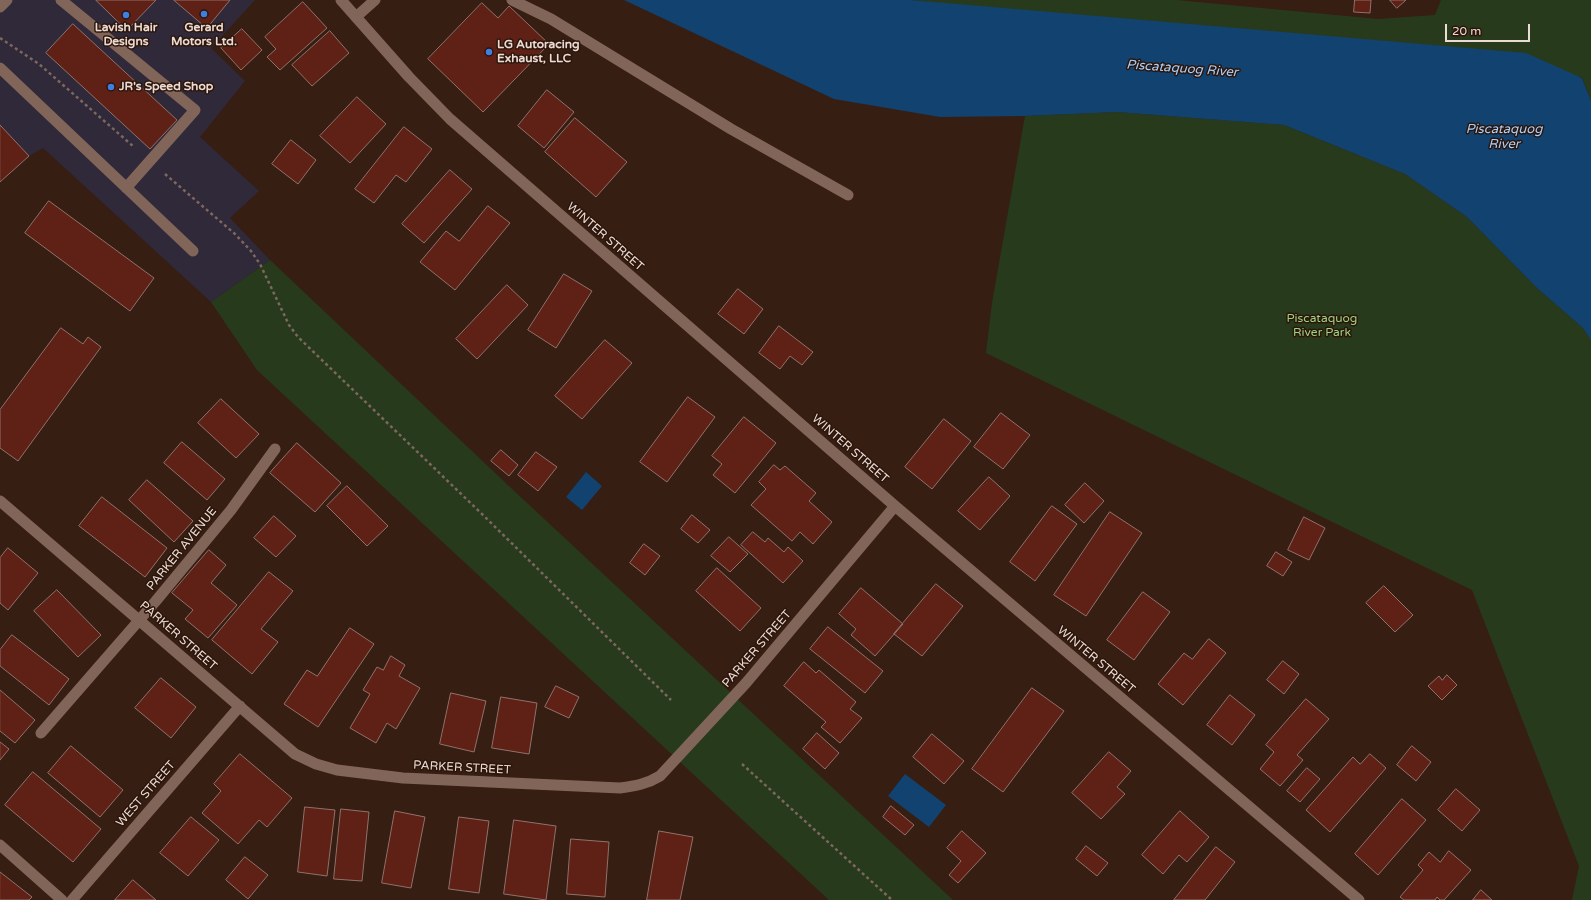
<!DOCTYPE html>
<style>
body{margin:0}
#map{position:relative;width:1591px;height:900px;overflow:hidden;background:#361e13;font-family:"Varela Round",sans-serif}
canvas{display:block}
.scale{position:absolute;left:1445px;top:24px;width:85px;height:18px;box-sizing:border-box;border:2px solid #ecdbd4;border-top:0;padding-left:5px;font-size:12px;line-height:14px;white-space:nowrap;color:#ecdbd4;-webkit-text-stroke:3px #2c150a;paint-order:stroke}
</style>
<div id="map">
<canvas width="1591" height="900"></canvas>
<div class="scale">20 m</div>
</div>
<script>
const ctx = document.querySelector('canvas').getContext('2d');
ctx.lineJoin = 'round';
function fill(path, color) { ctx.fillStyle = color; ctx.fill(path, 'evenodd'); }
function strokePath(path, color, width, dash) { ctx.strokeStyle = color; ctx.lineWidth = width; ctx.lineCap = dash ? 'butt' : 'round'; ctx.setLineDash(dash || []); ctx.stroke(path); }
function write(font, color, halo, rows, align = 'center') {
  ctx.font = font + ' "Varela Round",sans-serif'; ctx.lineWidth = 3; ctx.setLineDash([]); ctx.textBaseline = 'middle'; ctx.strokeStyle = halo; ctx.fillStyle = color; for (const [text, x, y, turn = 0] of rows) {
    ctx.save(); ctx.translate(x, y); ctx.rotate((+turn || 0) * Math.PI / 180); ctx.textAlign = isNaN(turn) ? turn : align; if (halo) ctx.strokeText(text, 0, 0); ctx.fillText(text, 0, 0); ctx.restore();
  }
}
fill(new Path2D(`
 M0,0H255L211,48L245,81L200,137L259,191L230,218L270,260L211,302L43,148L29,156L0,182Z`), '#2f2939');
fill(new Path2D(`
 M911,0H1176L1378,19L1435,15L1441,0H1591V101L1582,77Z
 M1117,112L1284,125L1405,174L1467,217L1537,288L1583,328L1591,340V900H1572L1579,866L1472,590L986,353L992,303L1025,116Z
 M270,260L511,488L953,900H829L257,370L211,302Z`), '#273b1c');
fill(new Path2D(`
 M624,0H911L1526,53L1582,78L1591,101V340L1583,328L1537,288L1467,217L1405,174L1284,125L1117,112L1025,116L940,117L834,99Z
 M586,472L602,486L582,510L566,497Z
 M905,774L946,805L929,827L888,796Z`), '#124270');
const building = new Path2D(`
 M96,0H156L127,30Z
 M174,0H230L207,28Z
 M1355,0H1371L1370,13L1354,12Z
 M1390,0H1406L1397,8Z
 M303,2L327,28L280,70L267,57L276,49L265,37Z
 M482,3L498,18L509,6L549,44L483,112L428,59Z
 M73,24L177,120L150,149L46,53Z
 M242,29L262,50L241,70L221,48Z
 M330,31L349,53L312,86L292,65Z
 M547,90L574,112L544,148L518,126Z
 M357,97L386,124L350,163L320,136Z
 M575,118L627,162L596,197L545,152Z
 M0,125L29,156L0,182Z
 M404,127L432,149L406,182L396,175L374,203L355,189Z
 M291,140L316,160L298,184L272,164Z
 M450,170L472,189L424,243L402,224Z
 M49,201L154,278L130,311L25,233Z
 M488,206L510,223L455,290L420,262L446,231L459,241Z
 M564,274L592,291L556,348L528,330Z
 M507,285L528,305L477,359L456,339Z
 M738,289L763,309L744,334L718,314Z
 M779,326L813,352L802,365L790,356L780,369L759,353Z
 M61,328L83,344L88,337L101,347L18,461L0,448V410Z
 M605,340L632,363L582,419L555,396Z
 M688,397L715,417L667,482L640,462Z
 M221,399L259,434L236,458L198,423Z
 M1001,413L1030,435L1003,469L974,447Z
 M744,417L776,443L735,493L713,475L722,464L712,456Z
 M944,419L971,441L932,489L905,467Z
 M182,442L225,479L207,500L164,463Z
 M297,443L341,483L315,512L270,473Z
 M501,450L518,465L509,476L491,461Z
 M536,452L557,467L538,491L518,475Z
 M774,465L780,470L785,466L816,493L809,501L832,522L813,544L800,532L792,541L751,505L766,489L759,482Z
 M989,477L1010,496L980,530L958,511Z
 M147,480L193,521L174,542L129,500Z
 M1085,483L1104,501L1084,523L1065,505Z
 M347,486L388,526L367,546L327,506Z
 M102,497L167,548L145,577L79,526Z
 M1052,506L1077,524L1035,581L1010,562Z
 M1110,512L1142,533L1086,616L1054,595Z
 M692,515L710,530L698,543L681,529Z
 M274,516L296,536L276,557L254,538Z
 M1304,517L1325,528L1309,560L1288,550Z
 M753,532L765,542L768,538L784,552L788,547L803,561L783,583L741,545Z
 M729,537L748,554L730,572L711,556Z
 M644,544L660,556L645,575L630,563Z
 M8,548L38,573L8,610L0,603V558Z
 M209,550L226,565L211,583L237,605L208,638L185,619L193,610L172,593Z
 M1276,552L1292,562L1283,576L1267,566Z
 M717,568L761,608L740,631L696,591Z
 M269,572L293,591L261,629L278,642L252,674L212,640Z
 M936,584L963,606L922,656L894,634Z
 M1384,586L1413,615L1395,632L1366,603Z
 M861,588L903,624L875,656L851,635L856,629L839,614Z
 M57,590L101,635L78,657L34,611Z
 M1143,592L1170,612L1134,660L1107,640Z
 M828,627L883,671L865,693L810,649Z
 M350,628L374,644L318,727L284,704L307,670L317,676Z
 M12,635L69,679L49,705L0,666V650Z
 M1209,639L1226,653L1183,705L1158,684L1184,653L1192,659Z
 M391,656L405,665L399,676L420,688L396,729L387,723L376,743L350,728L370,694L363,690L377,667L383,670Z
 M1283,661L1299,674L1284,694L1267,680Z
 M804,662L816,673L819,670L856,702L850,709L862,718L840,743L821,727L826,722L784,686Z
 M1447,675L1457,685L1442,700L1428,686L1439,676L1442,680Z
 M161,678L196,707L171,738L135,708Z
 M556,686L579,697L569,718L545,707Z
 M1032,688L1064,711L1003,792L972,769Z
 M0,690L35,720L15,743L0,731Z
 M451,693L486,701L474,752L440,744Z
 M1230,695L1255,715L1232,745L1207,725Z
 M501,697L537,703L529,754L492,748Z
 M1306,699L1329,719L1297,755L1303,760L1280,786L1260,769L1274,752L1266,745Z
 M817,733L839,753L825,769L803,749Z
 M932,734L964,761L944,784L913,757Z
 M0,742L9,749L0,760Z
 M71,746L123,790L100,817L48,773Z
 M1412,746L1431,762L1416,781L1397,765Z
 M1109,752L1131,771L1117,787L1125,794L1101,819L1072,793Z
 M240,754L292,798L267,827L259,820L238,844L202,813L221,791L214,784Z
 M1370,754L1386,768L1330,832L1306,810L1353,757L1360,764Z
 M1307,768L1320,779L1300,802L1287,791Z
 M33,772L101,829L73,862L5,805Z
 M1456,789L1480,810L1462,831L1438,810Z
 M1402,799L1426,820L1378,875L1355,854Z
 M891,806L914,825L905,835L883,817Z
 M305,807L335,810L327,876L298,872Z
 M341,809L369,812L362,881L334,879Z
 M395,811L425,817L411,888L382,883Z
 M1180,811L1209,837L1187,862L1179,855L1163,874L1142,855Z
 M191,817L219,840L188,876L160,853Z
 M459,817L489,821L479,893L449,889Z
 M514,820L556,826L546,900L504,894Z
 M659,831L693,837L680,900H647Z
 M962,831L986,853L958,883L949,875L961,861L947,848Z
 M571,839L609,842L605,897L567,894Z
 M1086,846L1108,863L1097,876L1076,859Z
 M1216,847L1235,862L1205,900H1174Z
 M1449,851L1471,870L1444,900H1440L1437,897L1435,900H1404L1400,897L1423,870L1418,865L1429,852L1440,862Z
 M245,857L268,875L248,899L226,880Z
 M0,872L32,897L29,900H0Z
 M133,880L156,900H115Z
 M1481,890L1492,900H1473Z`);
fill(building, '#5f2116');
strokePath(building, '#91716a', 1);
strokePath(new Path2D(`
 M0,38L39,64L134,147
 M165,174L235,234L251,251L260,264L289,325L298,337L483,515L671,700
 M742,764L892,900`), '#7d675e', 2.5, [3, 3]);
strokePath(new Path2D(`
 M61,0L195,110L126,188
 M512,0L551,19L731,129L848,195
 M356,17L375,0
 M0,68L193,251`), '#826559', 11);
strokePath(new Path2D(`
 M341,0L409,77L450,119L895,506L1359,900
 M0,501L295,754L316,764L337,770L403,778L620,788C635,786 647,784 660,776L746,683L895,506
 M41,733L155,602L231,510L275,449
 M0,845L62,900
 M72,900L240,706`), '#826559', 11);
strokePath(new Path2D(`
 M0,7L7,0`), '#826559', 11);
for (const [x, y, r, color] of [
 [204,14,4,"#3f7fe0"],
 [126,15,4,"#3f7fe0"],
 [489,52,4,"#3f7fe0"],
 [111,87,4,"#3f7fe0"]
]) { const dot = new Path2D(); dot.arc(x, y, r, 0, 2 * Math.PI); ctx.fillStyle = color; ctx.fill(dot); strokePath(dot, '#2c150a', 1.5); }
write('bold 12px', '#ecdbd4', '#2c150a', [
 ["Lavish Hair",126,28],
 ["Designs",126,42],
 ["Gerard",204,28],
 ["Motors Ltd.",204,42],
 ["LG Autoracing",497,45,"left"],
 ["Exhaust, LLC",497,59,"left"],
 ["JR's Speed Shop",119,87,"left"]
]);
write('12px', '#ecdbd4', '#2c150a', [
 ["WINTER STREET",605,237,41],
 ["WINTER STREET",850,449,41],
 ["PARKER AVENUE",182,549,-51],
 ["PARKER STREET",178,636,41],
 ["PARKER STREET",757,649,-49],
 ["WINTER STREET",1096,660,40],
 ["PARKER STREET",462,768,3],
 ["WEST STREET",146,794,-49]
]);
write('12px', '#9cd280', '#2c150a', [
 ["Piscataquog",1322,319],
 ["River Park",1322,333]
]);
write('italic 13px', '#a9d0fb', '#2c150a', [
 ["Piscataquog River",1182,69,4],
 ["Piscataquog",1504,130],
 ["River",1504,145]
]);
</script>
